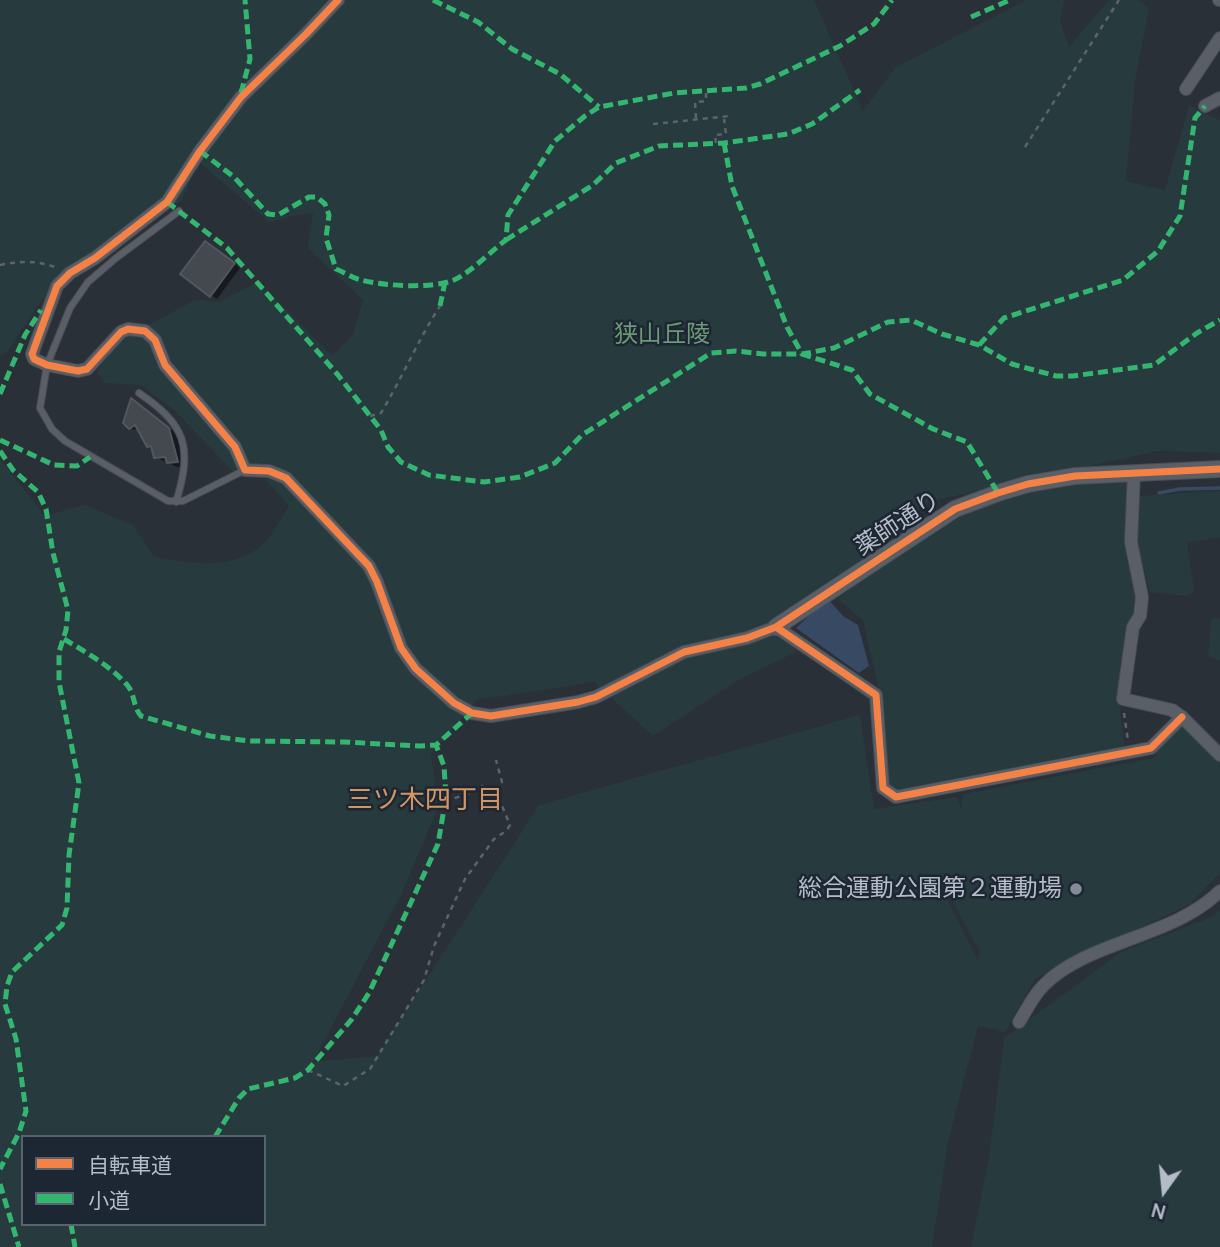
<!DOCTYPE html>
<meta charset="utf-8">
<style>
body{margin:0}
#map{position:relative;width:1220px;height:1247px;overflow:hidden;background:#2a3038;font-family:Manrope,"Noto Sans JP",sans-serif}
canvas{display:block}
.legend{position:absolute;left:21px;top:1135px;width:245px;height:91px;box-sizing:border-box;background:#1d2633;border:2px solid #59626f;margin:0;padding:9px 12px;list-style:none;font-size:21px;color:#b4bcc9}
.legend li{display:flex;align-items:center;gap:14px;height:35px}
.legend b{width:35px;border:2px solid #59626f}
.north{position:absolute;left:1129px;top:1156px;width:70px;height:70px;-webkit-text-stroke:5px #1d2633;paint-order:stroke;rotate:195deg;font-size:19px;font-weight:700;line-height:28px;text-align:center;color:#b4bcc9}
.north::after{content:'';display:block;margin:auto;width:24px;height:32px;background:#b4bcc9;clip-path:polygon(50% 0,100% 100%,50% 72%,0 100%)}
</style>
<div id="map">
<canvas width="1220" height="1247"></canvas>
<ul class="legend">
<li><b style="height:9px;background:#f48246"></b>自転車道</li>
<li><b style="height:9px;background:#33b770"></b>小道</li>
</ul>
<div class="north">N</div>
</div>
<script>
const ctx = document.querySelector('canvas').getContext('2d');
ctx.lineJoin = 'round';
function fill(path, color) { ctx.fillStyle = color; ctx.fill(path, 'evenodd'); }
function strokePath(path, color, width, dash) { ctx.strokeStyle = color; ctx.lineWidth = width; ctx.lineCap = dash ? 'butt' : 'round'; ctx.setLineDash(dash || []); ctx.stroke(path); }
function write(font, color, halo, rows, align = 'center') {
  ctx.font = font + ' Manrope,"Noto Sans JP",sans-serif'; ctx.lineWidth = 5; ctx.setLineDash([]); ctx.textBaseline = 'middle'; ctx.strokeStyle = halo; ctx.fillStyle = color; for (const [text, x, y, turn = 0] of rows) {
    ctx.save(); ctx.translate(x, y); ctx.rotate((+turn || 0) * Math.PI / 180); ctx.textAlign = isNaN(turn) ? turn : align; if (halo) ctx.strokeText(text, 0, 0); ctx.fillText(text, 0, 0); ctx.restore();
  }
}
fill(new Path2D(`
 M0,0H814L863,111L895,68L1026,0H1064L1060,21L1069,47L1109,0H1139L1149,8L1135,81L1126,181L1165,190L1189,106L1220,120V453L1157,451L928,502L790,626L796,652L740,679L653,736L594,682L477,700L431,754L438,808L401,895L313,1062L377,1056L539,805L860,715L874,809L957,797L961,809L963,794L1153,758L1179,722L1220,763V873L1190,904L1035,979L1005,1032L978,1026L948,1142L932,1247H0V459L45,516L84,505L133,525L154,557C191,564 235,571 264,543C274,533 281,518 289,506L264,478L238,477L174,410L141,385L104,383L97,372L117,342L195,300L219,302L258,282L332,356L353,335L363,300L308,248L313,213L297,215L269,222L199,162L182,200L40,303L6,353L0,356ZM944,886L980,952L977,959L942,889ZM23,1137H264V1224H23Z
 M1132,468L1139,596L1118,689L1124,747L897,793L887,786L880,695L863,620L838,599L889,553L954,516L1021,486Z
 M1220,491V538L1187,542L1194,591L1186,596L1150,592L1137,542L1139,496Z
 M1220,618V661L1208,656L1211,619Z
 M1220,910V1247H971L989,1157L1004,1038L1121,952L1212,917Z`), '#273a3e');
fill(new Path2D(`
 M827,598L843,616L858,625L869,666L859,673L796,628Z`), '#384963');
fill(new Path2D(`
 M211,247L240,268L217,299L211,295Z
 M140,405L177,434L185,466L177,467L155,457L153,449L148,446L140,431L130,428Z`), '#0007');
strokePath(new Path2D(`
 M1159,493L1180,489L1220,488`), '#384963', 3.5);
const building = new Path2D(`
 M205,241L235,263L210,297L180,274Z
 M131,398L169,428L178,462L167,463L165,457L154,458L151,446L147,447L135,425L129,429L123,423Z`);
fill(building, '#444950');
strokePath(building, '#52575f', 2);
const service = new Path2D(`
 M179,211L116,258L88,282L70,308L47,365L40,408L52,429L65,441L168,501H183L245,470
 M139,393C186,425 193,447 176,502`);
const minor = new Path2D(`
 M338,0L306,34L241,97L200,151L167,202L95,258L70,273L57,286L32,354L34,359L47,365L78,371L87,369L121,332L128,329L145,331L155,340L165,365L235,447L245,470L269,471L286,478L369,566L377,582L401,648L416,669L454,703L472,713L491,716L578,702L596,697L684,652L747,638L776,627L876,695L883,788L896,797L1151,748L1182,717
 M1219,0H1220
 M1186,89L1220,38
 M1205,106L1220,98
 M1134,473L1131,542L1142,597L1140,616L1133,627L1123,699L1172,710L1182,717L1220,755
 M1019,1022C1026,1011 1033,996 1043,986C1086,941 1173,938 1220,891`);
const tertiary = new Path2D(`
 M776,627L955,509L998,493L1028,484L1075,476L1220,469`);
strokePath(service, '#484c53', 8);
strokePath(minor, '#484c53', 14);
strokePath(tertiary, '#484c53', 18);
strokePath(new Path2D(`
 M696,118L695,102L706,101V91
 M653,124L730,116
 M716,143L715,135L726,134L724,119
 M1025,147L1119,0
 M0,265C20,261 38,260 57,268
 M370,416L381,413C402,378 418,340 440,306
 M1124,713L1128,741
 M445,801L468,794L473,788L482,786L497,794L502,782L496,760
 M308,1070L343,1086L370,1069L424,980L434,946L465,879L494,839L506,831L510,825L497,794`), '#5d636a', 2.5, [5, 5]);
strokePath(service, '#5a5e66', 6);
strokePath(minor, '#5a5e66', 12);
strokePath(tertiary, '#5a5e66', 16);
strokePath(new Path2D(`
 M433,0L478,22L512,49L560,74L599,107
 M971,17L1010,0
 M241,93L250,59L245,0
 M724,143L732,186L787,327L802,354L834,348L888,322L911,320L942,334L979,345L1012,364L1056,376H1073L1154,365L1197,333L1220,320
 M200,151L234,177L268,214L278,215L309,197H317L325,204L329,215L326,238L336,269C344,272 352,278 361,280C384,286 432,289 454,280C470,273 491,251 506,240L508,215L555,141L585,116L599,107L674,93L746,88L760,84L840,46L874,24L892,0
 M167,202L227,248L338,375L381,430L388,447L401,462L429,475L484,482L520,477L555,463L582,435L711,353L736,351L763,354H802L852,370L870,394L933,429L967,442L998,493
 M506,240L593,185L616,163L659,146L724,143L788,134L812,124L860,90
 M440,306L445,282
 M979,345L1004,318L1123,280L1158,251L1180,216L1195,118L1205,106
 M0,394L25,335L41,310
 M0,440L54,465L77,466L90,457
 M0,451L13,470L38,492L46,509L53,553L68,610L66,630L59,652V682L79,783L69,855L67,908L62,925L12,972L7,986L5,1004L16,1039L26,1111L19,1133L0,1169
 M64,639C85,652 111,666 128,686C135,695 133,707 141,716L210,736L249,741L344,742L419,746L436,745L472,713
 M215,1137L239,1098L248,1089L295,1078L308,1070L352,1019L369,993L438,844L446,797L444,766L436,745
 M0,1184L19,1247
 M71,1224L75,1247`), '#33b770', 5, [10, 5]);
strokePath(new Path2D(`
 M338,0L306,34L241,97L200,151L167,202L95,258L70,273L57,286L32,354L34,359L47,365L78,371L87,369L121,332L128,329L145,331L155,340L165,365L235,447L245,470L269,471L286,478L369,566L377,582L401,648L416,669L454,703L472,713L491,716L578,702L596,697L684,652L747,638L776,627L955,509L998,493L1028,484L1075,476L1220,469
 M776,627L876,695L883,788L896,797L1151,748L1182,717`), '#f48246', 7);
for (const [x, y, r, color] of [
 [1076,889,7,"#848b96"]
]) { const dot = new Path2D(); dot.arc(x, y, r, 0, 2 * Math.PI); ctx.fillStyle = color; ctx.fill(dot); strokePath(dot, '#1d2633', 2.5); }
write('24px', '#6b9a76', '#1d2633', [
 ["狭山丘陵",662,335]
]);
write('24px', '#b4bcc9', '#1d2633', [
 ["薬師通り",898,524,-33]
]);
write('24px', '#b4bcc9', '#1d2633', [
 ["総合運動公園第２運動場",1062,889]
], 'right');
write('26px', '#d59563', '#1d2633', [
 ["三ツ木四丁目",425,801]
]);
</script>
